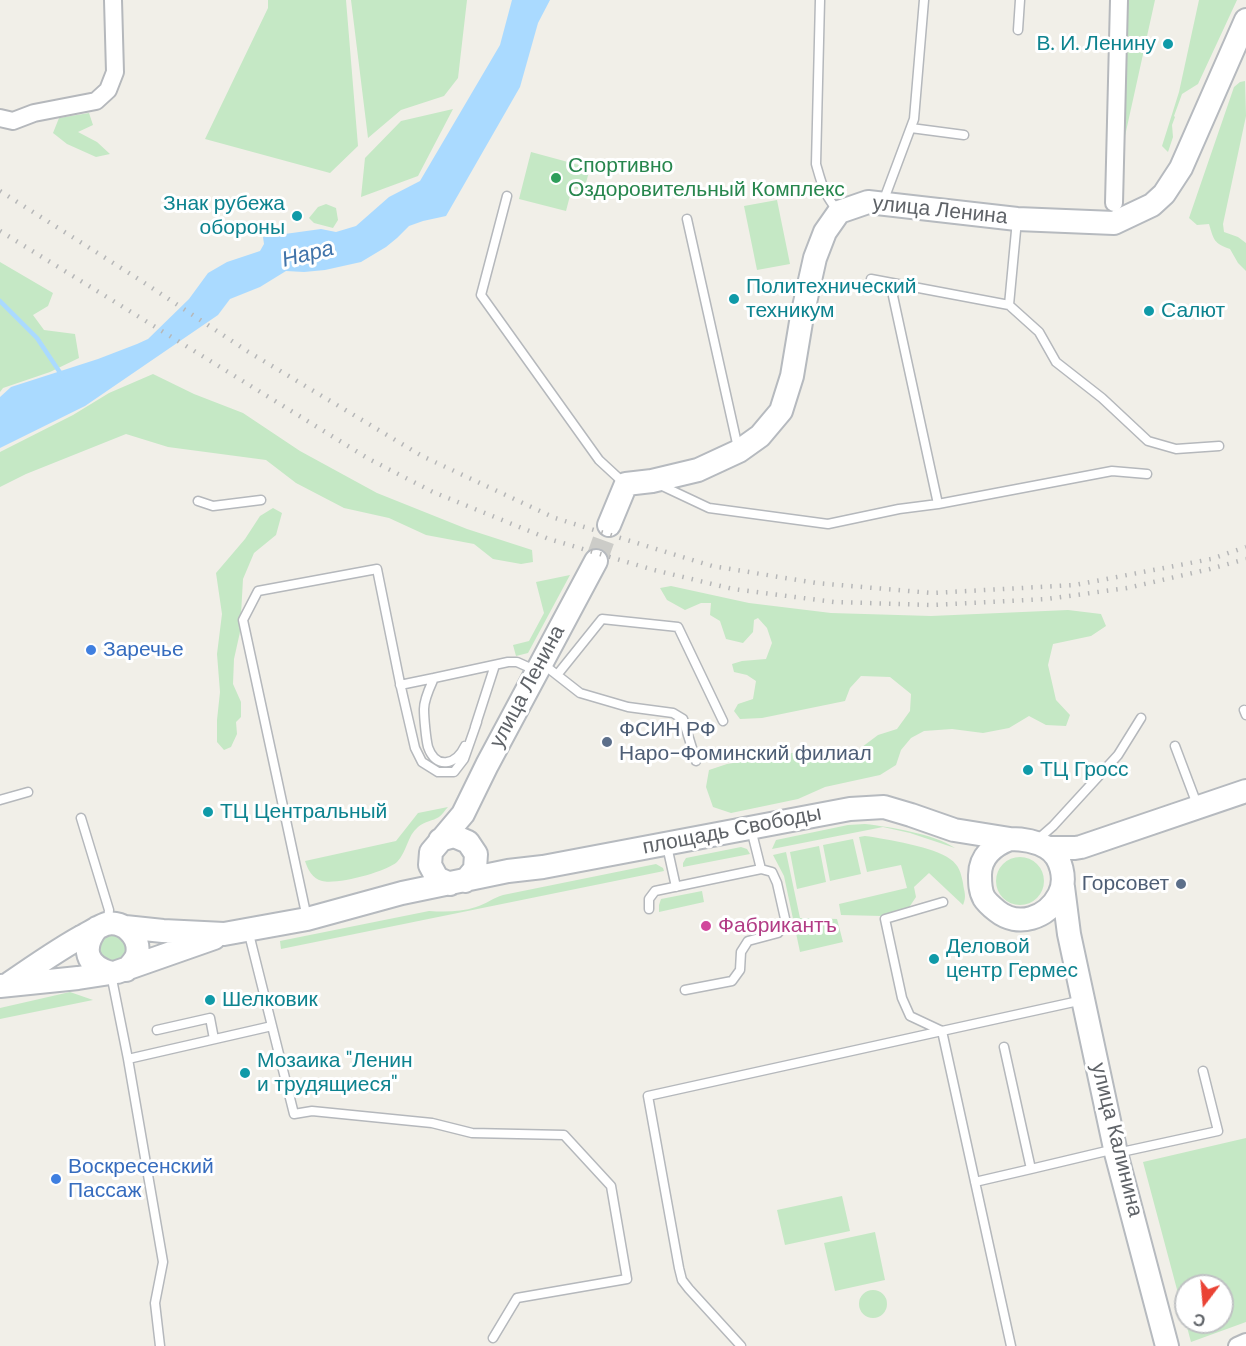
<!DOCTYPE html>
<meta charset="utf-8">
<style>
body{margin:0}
#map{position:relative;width:1246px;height:1346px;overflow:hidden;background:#f1efe8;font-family:"DM Sans",sans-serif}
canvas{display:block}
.north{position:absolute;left:1174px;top:1274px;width:60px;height:60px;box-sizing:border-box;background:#fff;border:2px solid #bfc1c3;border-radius:50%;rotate:196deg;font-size:16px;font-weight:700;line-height:24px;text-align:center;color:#5f6368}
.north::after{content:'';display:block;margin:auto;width:21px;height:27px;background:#ea4335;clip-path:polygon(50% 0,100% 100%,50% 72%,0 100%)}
</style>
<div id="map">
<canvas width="1246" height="1346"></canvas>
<div class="north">С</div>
</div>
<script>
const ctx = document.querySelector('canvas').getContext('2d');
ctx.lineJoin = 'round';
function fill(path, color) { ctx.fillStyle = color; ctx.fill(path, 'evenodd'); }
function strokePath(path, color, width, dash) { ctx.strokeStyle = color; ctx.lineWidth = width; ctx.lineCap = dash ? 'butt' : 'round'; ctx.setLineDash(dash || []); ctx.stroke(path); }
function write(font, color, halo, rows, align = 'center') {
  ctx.font = font + ' "DM Sans",sans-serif'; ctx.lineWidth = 6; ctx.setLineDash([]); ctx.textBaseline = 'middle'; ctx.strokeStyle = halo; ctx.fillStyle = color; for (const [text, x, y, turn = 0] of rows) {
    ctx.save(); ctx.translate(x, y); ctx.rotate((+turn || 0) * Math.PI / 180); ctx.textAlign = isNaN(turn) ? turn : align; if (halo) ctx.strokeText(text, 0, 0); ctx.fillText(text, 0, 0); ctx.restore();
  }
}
fill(new Path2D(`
 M268,0H346L358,146L330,173L205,139L268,8Z
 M351,0H467L458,78L444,96L401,110L368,138Z
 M1127,0H1155L1121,154Z
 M1199,0H1237L1198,84L1182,94L1174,116L1175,117L1172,125L1173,137L1168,152L1162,146L1179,92Z
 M1245,81L1246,116L1223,224L1224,232L1238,237L1246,243V271L1238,263L1230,249C1214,243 1214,241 1209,224L1197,225L1189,218L1234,87L1240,82Z
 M453,109L418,176L361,197L365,158L401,121Z
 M89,113L93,125L78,132L97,142L110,154L96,157L67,144L53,133L59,118Z
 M531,152L590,168L584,190L572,188L566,211L519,199Z
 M777,200L790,264L757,270L744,206Z
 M326,204L336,208L338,220L333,228L314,223L309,218L318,207Z
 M0,262L53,293L48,306L33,315L44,330L75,334L79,358L50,372L3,388L0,392Z
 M153,374L194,394L243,413L300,451L377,493L467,529L532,550L533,562L521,564L493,559L474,544L426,535L389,518L344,508L296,483L266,460L168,447L126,434L26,474L0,487V452L73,415L109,393Z
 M273,508L282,513L276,535L254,553L243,579L240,632L234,659L233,684L241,702V717L236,722L237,734L231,747L224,750L217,742V720L220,692L217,654L222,614L216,573L245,539L260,516Z
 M570,575L528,653L516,656L513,645L529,641L544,613L536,582Z
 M671,586L749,603L831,613L931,616L1068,610L1101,614L1106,626L1091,636L1053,644L1048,665L1056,700L1070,715L1066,726L1046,725L1029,716L1009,728L983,733L952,729L924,731L911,738L901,750L896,765L880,775L825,787L798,799L731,813L713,807L706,787L709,770L727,764L798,752H822L844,748L858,750L878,735L897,729L910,711L911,694L890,677L861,676L850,688L845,701L762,718L740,719L734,711L738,704L753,699L756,681L747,675L734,672L732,664L742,661L766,659L772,643L767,628L758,618L754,620L753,632L743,643L726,639L720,621L710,615L711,603H701L685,610L667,600L660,588Z
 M448,807C445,810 442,815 439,817C433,821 425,821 418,827C407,836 407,852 397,862C386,872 336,885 322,881C312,878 308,870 305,861L396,841L418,813Z
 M865,824C891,827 934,834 955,848L910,833L883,827L772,849L776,840L848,825Z
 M865,836C886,839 935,847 950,859C959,865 961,873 963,883C964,892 967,896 963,905L929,873L914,887L916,897L908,909L882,916L841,915L839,904L907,888L901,865L867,872L859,837Z
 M853,839L861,874L830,881L823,845Z
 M819,846L826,882L797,889L790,852Z
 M741,847L747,849L750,854L683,867V863L686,858Z
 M786,852L800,918L837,919L843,942L800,952L784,876L773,855Z
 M996 881a24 24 0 1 1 48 0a24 24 0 1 1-48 0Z
 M656,864L663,868L664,871L281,949L280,941L429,911C445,912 461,912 476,907C486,904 493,898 503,895Z
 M702,891L704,902L659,912V905L661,899Z
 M113,928L133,949L110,968L93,943Z
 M70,992L93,1000L0,1019V1008Z
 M1246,1138V1322L1191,1342L1143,1162ZM1186,1286H1222V1322H1186Z
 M842,1196L850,1231L785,1245L777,1210Z
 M875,1232L885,1280L835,1291L824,1243Z
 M859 1304a14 14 0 1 1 28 0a14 14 0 1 1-28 0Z`), '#c5e8c5');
fill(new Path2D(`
 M512,0H550L538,23L520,87L446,216L423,221L409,226L397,238L386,247L361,262L325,270L304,272L286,271L260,287L230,299L218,315L85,406L0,448V397L11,387L98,359L137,344L148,339L189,299L208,273L227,262L260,251L264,244L263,237L321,229L336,232L356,226L389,197L420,181L500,45Z`), '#aadaff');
strokePath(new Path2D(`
 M0,301L37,338L63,377`), '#aadaff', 4.5);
strokePath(new Path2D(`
 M596,561L609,525`), '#ccccc8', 22, [22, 11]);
const lane = new Path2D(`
 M820,0L816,164C822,185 824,195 839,212
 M1018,30L1020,0
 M911,128L964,135
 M507,196L481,295L599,460L625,484
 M883,202L914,119L924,0
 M687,219L738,448
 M871,279L1009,305L1017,220
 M893,296L938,504
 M1009,305L1039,332L1056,362L1102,398L1148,441L1176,449L1219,446
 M658,484L709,508L828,524L899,509L938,504L1112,471L1147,474
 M198,501L213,506L261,500
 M543,664L580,693L628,707L673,713L683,719L696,761
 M557,675L602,619L678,627L723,721
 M400,685L434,678
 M1244,710L1246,715
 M475,727L495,665
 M465,746C456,765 436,770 428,747C426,739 424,718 424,709C424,699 430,687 434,678L508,662H517L537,671
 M1175,746L1198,807
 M0,800L28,792
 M81,818L109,910L108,921
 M751,829L761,869
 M1037,840L1053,826L1118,755L1141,718
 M667,846L676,887
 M943,902L885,919L902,998L910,1016L942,1031L1083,1000
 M649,909V899L655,891L761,869L772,872L777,883L786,923L778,933L748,941L741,952L740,970L732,981L685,990
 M307,918L243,620L258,591L377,569L400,683L415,748L422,762L438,772H454L464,759L477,722
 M248,930L294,1114L312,1111L432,1123L472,1133L564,1135L611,1186L627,1279L517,1298L493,1338
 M111,974L128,1059L163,1262L155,1303L160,1346
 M157,1030L210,1018L214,1039
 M1004,1047L1031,1169L1115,1149
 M128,1059L272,1026
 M1117,1153L1218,1131L1203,1071
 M975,1182L1031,1169
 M741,1346L689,1289L682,1280L679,1268L648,1096L942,1031L1011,1346`);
const street = new Path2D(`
 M0,118L13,121L34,113L96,101L108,90L115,72L113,0
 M1114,203L1119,0
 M1237,1346L1246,1342`);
const secondary = new Path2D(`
 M609,525L626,484L652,481L698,470L739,451L760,436L781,411L792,376L802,316L815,258L825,232L839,212L868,202L1017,219L1114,223L1152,205L1164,194L1181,168L1246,20
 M1010,839C1022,839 1035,841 1046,847C1062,856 1067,880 1059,895C1047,918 1018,928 997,911C992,907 987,903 984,898C980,891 980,883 980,875C980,856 994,845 1010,839Z
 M440,840L454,836L468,842L476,854L475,869L465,881
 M1048,848H1075L1081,847L1246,791
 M450,884L437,878L430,865L431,852L463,814L487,765L596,561
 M1063,887L1069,934L1116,1153L1167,1346
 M125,927L163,931L224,934L307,919L402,893L508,871L543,867L850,809L884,807L911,815L954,830L1010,839
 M97,928C81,948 86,966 111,973
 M10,983C33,967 56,951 81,937C89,933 98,927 106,924C124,920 141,937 137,955C135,961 131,965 126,970
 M0,986L78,978L117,972L214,938`);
strokePath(lane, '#b5b8bc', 11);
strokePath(street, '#b5b8bc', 20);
strokePath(secondary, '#b6babf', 26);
strokePath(lane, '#fff', 8);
strokePath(street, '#fff', 16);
strokePath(secondary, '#fff', 22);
strokePath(new Path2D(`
 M0,191L140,280L247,351L422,456L555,518L712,566L816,583L932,593L1075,585L1211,559L1246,547
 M0,231L369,459L433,492L549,539L654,570L733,589L834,602L931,605L1047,599L1127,588L1210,569L1246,559`), '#b6b7b8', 4.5, [1.5, 8]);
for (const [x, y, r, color] of [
 [1168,44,6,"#0f9aa8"],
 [556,178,6,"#2e9e5b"],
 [297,216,6,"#0f9aa8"],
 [734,299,6,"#0f9aa8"],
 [1149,311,6,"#0f9aa8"],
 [91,650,6,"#3f7fe0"],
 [607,742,6,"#5c6f8a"],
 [1028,770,6,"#0f9aa8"],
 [208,812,6,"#0f9aa8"],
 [1181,884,6,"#5c6f8a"],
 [706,926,6,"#d1479c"],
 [934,959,6,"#0f9aa8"],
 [210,1000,6,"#0f9aa8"],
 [245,1073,6,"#0f9aa8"],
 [56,1179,6,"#3f7fe0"]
]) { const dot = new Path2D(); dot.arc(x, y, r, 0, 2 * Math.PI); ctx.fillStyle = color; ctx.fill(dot); strokePath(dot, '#fff', 2); }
write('21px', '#0d838f', '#fff', [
 ["В. И. Ленину",1156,44,"right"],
 ["Знак рубежа",285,204,"right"],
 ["обороны",285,228,"right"],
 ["Политехнический",746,287],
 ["техникум",746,311],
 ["Салют",1161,311],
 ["ТЦ Гросс",1040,770],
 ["ТЦ Центральный",220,812],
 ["Деловой",946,947],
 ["центр Гермес",946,971],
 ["Шелковик",222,1000],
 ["Мозаика \"Ленин",257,1061],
 ["и трудящиеся\"",257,1085]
], 'left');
write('21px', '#27864d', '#fff', [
 ["Спортивно",568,166],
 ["Оздоровительный Комплекс",568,190]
], 'left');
write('21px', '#5f6368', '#fff', [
 ["улица Ленина",940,211,6],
 ["улица Ленина",528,687,-62],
 ["площадь Свободы",732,831,-11],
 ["улица Калинина",1116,1140,76]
]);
write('21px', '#366cbe', '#fff', [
 ["Заречье",103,650],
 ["Воскресенский",68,1167],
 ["Пассаж",68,1191]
], 'left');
write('21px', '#4e5e75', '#fff', [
 ["ФСИН РФ",619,730],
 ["Наро-Фоминский филиал",619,754],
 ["Горсовет",1169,884,"right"]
], 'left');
write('21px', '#b23c85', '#fff', [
 ["Фабрикантъ",718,926]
], 'left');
write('italic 22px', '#4174aa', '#fff', [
 ["Нара",308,255,-14]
]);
</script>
